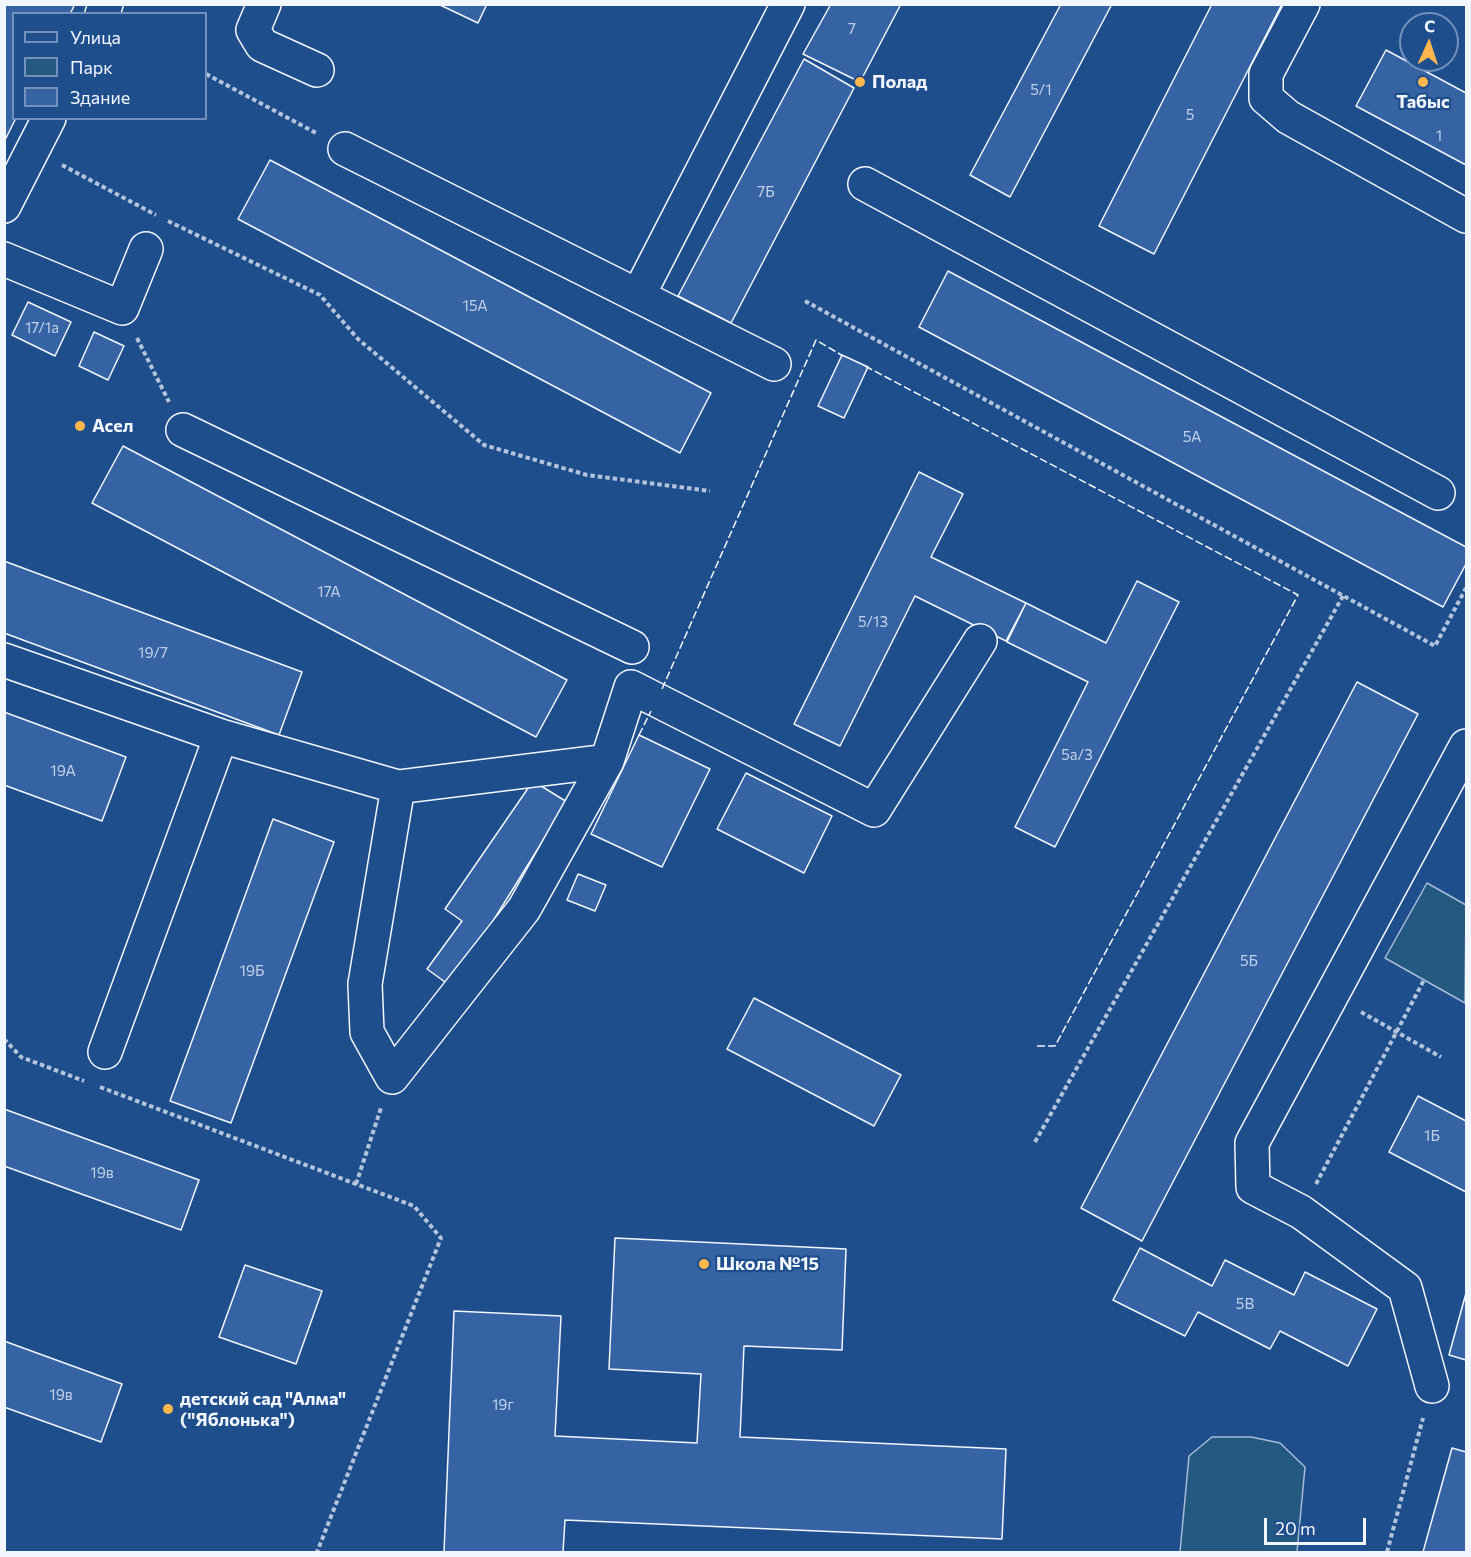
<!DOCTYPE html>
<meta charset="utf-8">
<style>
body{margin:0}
#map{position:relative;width:1471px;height:1557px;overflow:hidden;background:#1f4e8c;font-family:Commissioner,sans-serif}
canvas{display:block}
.frame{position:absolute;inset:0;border:6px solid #f2f6ff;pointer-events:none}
.legend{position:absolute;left:12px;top:12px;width:195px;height:108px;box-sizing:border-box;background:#1f4e8c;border:2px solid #7391ba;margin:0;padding:8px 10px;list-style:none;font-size:18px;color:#f2f6ff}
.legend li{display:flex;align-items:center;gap:12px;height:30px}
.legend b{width:30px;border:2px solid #7391ba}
.north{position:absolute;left:1399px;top:12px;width:60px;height:60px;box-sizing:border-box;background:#1f4e8c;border:2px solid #7391ba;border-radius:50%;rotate:3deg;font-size:16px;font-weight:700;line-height:24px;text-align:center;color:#f2f6ff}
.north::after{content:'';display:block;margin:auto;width:21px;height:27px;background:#ffb74d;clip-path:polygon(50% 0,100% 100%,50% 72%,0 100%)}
.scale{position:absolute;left:1264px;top:1518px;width:102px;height:27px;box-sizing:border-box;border:3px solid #f2f6ff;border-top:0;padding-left:8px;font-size:18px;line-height:21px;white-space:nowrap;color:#f2f6ff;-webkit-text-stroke:4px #1f4e8c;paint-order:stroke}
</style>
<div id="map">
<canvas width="1471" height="1557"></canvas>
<div class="frame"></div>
<ul class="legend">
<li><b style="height:8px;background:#1f4e8c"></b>Улица</li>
<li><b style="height:16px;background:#245a82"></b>Парк</li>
<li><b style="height:16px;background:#3563a3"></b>Здание</li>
</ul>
<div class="north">С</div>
<div class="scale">20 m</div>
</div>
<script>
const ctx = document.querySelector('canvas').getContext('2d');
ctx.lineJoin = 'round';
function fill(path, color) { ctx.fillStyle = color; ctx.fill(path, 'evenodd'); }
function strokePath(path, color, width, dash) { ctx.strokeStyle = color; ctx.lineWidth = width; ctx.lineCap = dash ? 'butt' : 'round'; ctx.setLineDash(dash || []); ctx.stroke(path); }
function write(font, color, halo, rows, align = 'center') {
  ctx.font = font + ' Commissioner,sans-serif'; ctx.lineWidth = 4.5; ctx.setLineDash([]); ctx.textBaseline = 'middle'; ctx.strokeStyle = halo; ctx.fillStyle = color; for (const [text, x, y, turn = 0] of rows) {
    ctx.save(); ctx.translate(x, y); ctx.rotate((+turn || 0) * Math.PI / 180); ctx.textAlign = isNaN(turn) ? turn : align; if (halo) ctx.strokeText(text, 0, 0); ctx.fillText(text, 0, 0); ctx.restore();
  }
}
const green = new Path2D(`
 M1427,883L1466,905L1465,1003L1385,958Z
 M1212,1437H1251L1280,1443L1305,1467L1297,1552H1180L1189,1456Z`);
fill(green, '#245a82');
strokePath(green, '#a8bbd7', 1.5);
const building = new Path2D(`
 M4,4H75L70,14H14V118H16L4,142Z
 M438,4H487L478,23Z
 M831,4H901L860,82L803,54Z
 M1061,4H1112L1010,197L970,175Z
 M1212,4H1282L1154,254L1099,226Z
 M1386,50L1466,93V165L1356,106Z
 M804,59L854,88L731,323L678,296Z
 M270,160L711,393L680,453L238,219Z
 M948,271L1466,547V564L1443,607L919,327Z
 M28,302L71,322L55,356L12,335Z
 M94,332L124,346L108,380L79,366Z
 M842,355L868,367L844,418L818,406Z
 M123,446L567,680L536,737L92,503Z
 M919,472L963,494L931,557L1026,603L1006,641L915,596L840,746L794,724Z
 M4,561L302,672L279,735L4,633Z
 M1137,581L1179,602L1055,847L1015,827L1088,682L1007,642L1026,603L1106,643Z
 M1357,682L1418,714L1142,1241L1081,1208Z
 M4,712L126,757L102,821L4,785Z
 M639,735L710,769L662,867L591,834Z
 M746,773L832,816L804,873L717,829Z
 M533,781L567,802L452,987L427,969L462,921L445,909Z
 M273,819L334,842L231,1123L170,1101Z
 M578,874L606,885L595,911L567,900Z
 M754,998L901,1075L874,1126L727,1049Z
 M1418,1096L1466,1121V1192L1389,1152Z
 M4,1109L199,1180L181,1230L4,1166Z
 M615,1238L846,1249L842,1350L744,1346L740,1437L1006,1449L1002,1539L565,1520L563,1552H444L454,1311L561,1316L555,1436L697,1443L701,1374L609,1369Z
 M1140,1248L1212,1286L1225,1260L1294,1295L1305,1272L1377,1309L1348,1366L1280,1331L1270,1349L1198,1312L1185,1336L1113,1300Z
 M245,1265L322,1291L296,1364L219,1337Z
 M1466,1293V1360L1449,1355Z
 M4,1341L122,1384L101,1442L4,1407Z
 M1452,1448L1466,1452V1552H1423Z`);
fill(building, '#3563a3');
strokePath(building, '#f2f6ff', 1.5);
const minor = new Path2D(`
 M264,4L253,30L262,45L317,70
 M1303,4L1266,74V98L1288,117L1466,216
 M102,14L106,4
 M345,149L774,364
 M865,184L1438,493
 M4,206L49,118
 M4,259L122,308L146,249
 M638,296L788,4
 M183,430L632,647
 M4,660L221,736L398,787L607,761L631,687L874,810L980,641
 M398,787L365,984L367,1032L392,1077L524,909L607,761
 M105,1052L221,736
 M1432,1386L1405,1288L1301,1212L1253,1187L1252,1143L1466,746`);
strokePath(minor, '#f2f6ff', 36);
strokePath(new Path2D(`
 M206,74L316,133
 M62,165L156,215
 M168,221L320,295L358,339L484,445L587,475L710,491
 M805,301L1435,646L1466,588
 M137,338L169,402
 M1361,1012L1441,1057
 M4,1039L21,1057L84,1081
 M100,1087L414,1206L441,1238L317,1552
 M1035,1142L1343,596
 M356,1184L381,1108
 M1316,1184L1424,980
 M1387,1552L1423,1418`), '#b3c4dc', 4, [4.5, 3]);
strokePath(minor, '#1f4e8c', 33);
strokePath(new Path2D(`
 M865,366L1298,595L1055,1046H1037
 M662,689L816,340L843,356
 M639,735L651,711`), '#f2f6ff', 1.5, [8, 3]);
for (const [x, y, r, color] of [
 [860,82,6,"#ffb74d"],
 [1423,82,6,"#ffb74d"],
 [80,426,6,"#ffb74d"],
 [704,1264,6,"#ffb74d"],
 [168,1409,6,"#ffb74d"]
]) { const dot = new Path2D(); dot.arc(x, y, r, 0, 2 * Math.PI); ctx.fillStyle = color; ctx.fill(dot); strokePath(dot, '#1f4e8c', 2); }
write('15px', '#c3d1e8', null, [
 ["7",852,29],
 ["5/1",1041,90],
 ["5",1190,115],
 ["1",1439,136],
 ["7Б",766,192],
 ["15А",475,306],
 ["17/1а",42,328],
 ["5А",1192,437],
 ["17А",329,592],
 ["5/13",873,622],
 ["19/7",153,653],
 ["5а/3",1077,755],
 ["19А",63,771],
 ["5Б",1249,961],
 ["19Б",252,971],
 ["1Б",1432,1136],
 ["19в",102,1173],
 ["5В",1245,1304],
 ["19в",61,1395],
 ["19г",503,1405]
]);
write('bold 18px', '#f2f6ff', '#1f4e8c', [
 ["Полад",872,82],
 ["Табыс",1423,102,"center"],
 ["Асел",92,426],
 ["Школа №15",716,1264],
 ["детский сад \"Алма\"",180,1399],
 ["(\"Яблонька\")",180,1420]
], 'left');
</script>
